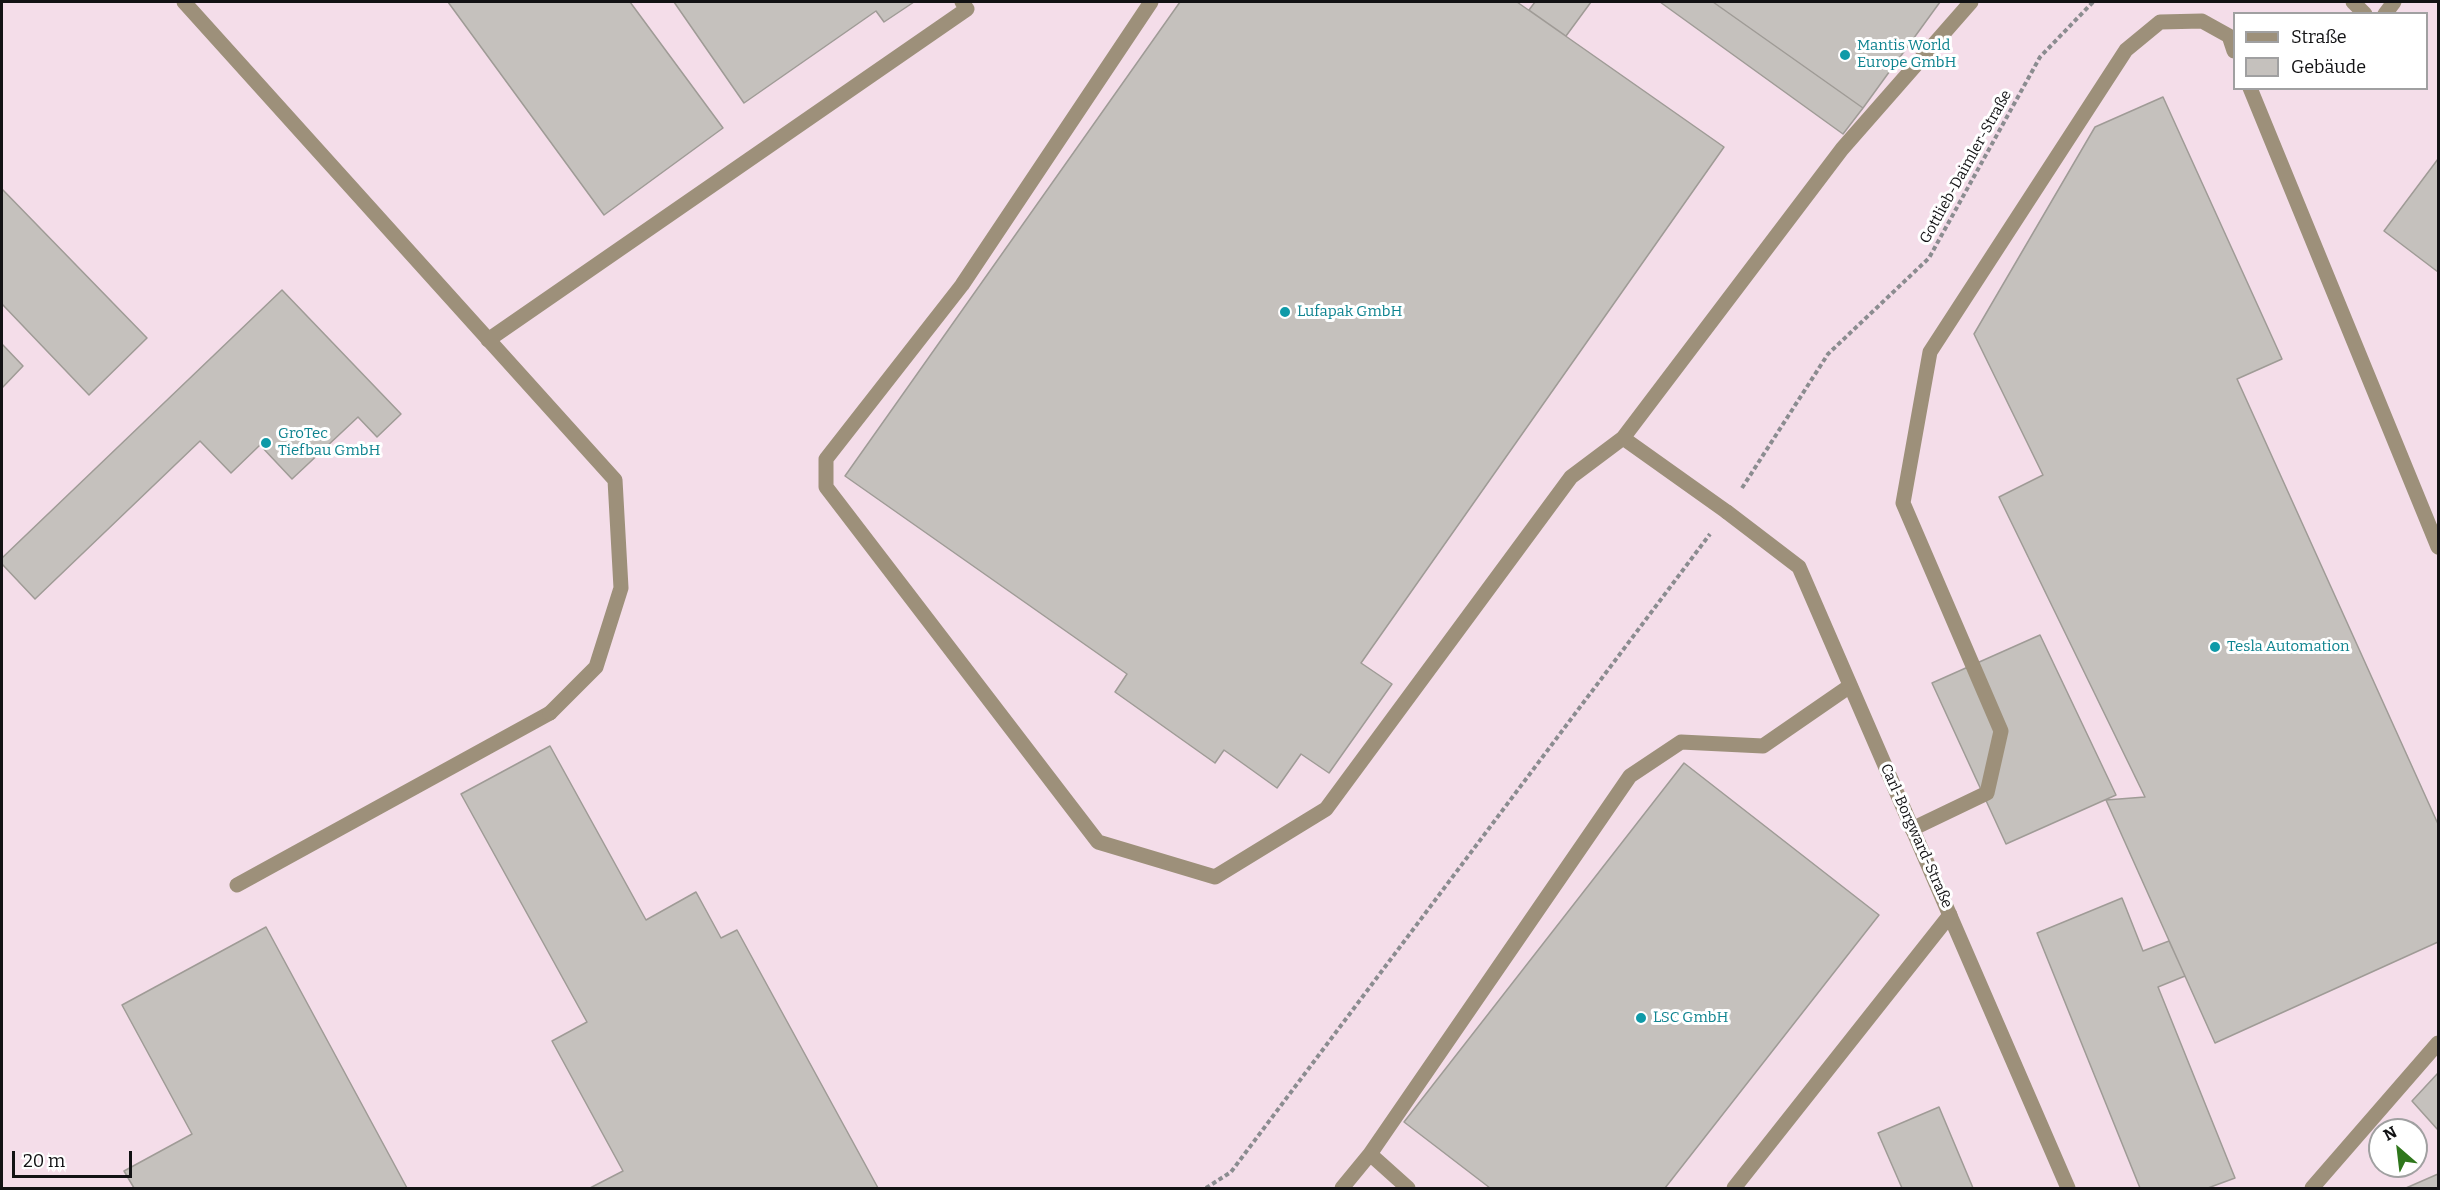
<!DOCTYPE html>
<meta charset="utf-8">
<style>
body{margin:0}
#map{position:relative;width:2440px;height:1190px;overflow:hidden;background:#eceef3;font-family:Bitter,serif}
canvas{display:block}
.frame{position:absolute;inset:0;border:3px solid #121214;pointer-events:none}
.legend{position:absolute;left:2233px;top:12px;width:195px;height:78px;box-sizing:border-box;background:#fff;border:2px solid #a0a0a1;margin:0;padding:8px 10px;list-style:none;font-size:18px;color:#121214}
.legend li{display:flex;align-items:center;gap:12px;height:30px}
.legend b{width:30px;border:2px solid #a0a0a1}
.north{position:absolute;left:2368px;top:1118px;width:60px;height:60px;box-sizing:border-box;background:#fff;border:2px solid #a0a0a1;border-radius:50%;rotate:332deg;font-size:16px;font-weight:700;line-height:24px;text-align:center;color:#121214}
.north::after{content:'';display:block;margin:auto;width:21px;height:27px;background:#2f771c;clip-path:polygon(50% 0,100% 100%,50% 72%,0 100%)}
.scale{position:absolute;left:12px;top:1151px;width:120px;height:27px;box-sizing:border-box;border:3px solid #121214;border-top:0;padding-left:8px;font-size:18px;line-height:21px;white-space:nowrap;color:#121214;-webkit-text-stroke:4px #fff;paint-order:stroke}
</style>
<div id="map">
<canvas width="2440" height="1190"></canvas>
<div class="frame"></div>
<ul class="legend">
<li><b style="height:8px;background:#9d907a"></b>Straße</li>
<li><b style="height:16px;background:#c5c1bd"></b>Gebäude</li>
</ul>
<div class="north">N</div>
<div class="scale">20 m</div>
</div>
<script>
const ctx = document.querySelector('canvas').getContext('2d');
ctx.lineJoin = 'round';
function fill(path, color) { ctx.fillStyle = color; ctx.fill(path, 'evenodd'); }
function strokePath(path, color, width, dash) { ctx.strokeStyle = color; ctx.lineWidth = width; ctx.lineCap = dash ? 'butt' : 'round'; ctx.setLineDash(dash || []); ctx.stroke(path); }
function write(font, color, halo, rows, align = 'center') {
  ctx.font = font + ' Bitter,serif'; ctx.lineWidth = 6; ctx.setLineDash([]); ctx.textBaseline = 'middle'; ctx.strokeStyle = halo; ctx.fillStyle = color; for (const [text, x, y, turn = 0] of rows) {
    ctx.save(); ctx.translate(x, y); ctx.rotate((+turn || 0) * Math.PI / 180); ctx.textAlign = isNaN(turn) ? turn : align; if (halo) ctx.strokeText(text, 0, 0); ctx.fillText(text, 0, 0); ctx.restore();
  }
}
fill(new Path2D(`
 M2,2H2438V1188H2ZM2234,14H2426V88H2234ZM2380,1130H2416V1166H2380Z`), '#f4dde9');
const building = new Path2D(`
 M448,2H630L723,128L604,215Z
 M674,2H914L884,22L876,11L744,103Z
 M1180,2H1517L1724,147L1361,663L1392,684L1329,773L1301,754L1277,788L1224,750L1215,763L1115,692L1127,674L845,476Z
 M1535,2H1591L1566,36L1529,10Z
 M1660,2H1713L1863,108L1843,134Z
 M1713,2H1940L1863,108Z
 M2163,97L2282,359L2237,379L2438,824V942L2215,1043L2106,800L2145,797L1999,497L2043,475L1974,334L2095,127Z
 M2438,159V272L2384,231Z
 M2,189L147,338L89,395L2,304Z
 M282,290L401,414L377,437L358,417L292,479L260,445L231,473L200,441L35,599L2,564V558Z
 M2,344L23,366L2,388Z
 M2040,635L2116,795L2006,844L1932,683Z
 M550,746L646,920L696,892L721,938L737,930L878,1188H590L623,1171L552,1041L587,1022L461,794Z
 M1684,763L1879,915L1665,1188H1490L1404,1122Z
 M2122,898L2143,951L2169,941L2185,976L2158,987L2235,1178L2208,1188H2140L2037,933Z
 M266,927L407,1188H134L124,1171L192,1134L122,1005Z
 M2438,1073V1130L2412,1101Z
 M1939,1107L1973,1188H1902L1878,1133Z
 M2438,1174V1188H2406Z`);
fill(building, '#c5c1bd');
strokePath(building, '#9f9b96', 1.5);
strokePath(new Path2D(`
 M1742,488L1828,354L1929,258L2040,57L2093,2
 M1206,1188L1231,1172L1710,534`), '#8b8c90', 4, [4.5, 3]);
strokePath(new Path2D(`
 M1151,2L962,285L826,459V487L1098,842L1215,877L1326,809L1571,477L1623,438L1842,149L1971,2
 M2353,2L2365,14
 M2385,14L2394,2
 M2250,88L2438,547
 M488,340L967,9L962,2
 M1623,438L1727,512
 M1912,829L1987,793L2001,731L1903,503L1930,352L2126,50L2160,22L2202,21L2229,36L2234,51
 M237,885L550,713
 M1370,1154L1408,1188
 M1342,1188L1370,1154L1630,776L1681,742L1763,746L1850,686
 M1734,1188L1950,915
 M2312,1188L2438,1043`), '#9d907a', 15);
strokePath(new Path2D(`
 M184,2L615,480L621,588L596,667L550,713
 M1727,512L1799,567L2068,1188`), '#9d907a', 15);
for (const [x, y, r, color] of [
 [1845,55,6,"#0f9aa8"],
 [1285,312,6,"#0f9aa8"],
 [266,443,6,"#0f9aa8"],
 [2215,647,6,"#0f9aa8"],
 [1641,1018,6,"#0f9aa8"]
]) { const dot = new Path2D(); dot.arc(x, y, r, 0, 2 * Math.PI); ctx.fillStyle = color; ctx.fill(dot); strokePath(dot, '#fff', 2); }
write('15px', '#0d838f', '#fff', [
 ["Mantis World",1857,46],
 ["Europe GmbH",1857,63],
 ["Lufapak GmbH",1297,312],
 ["GroTec",278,434],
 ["Tiefbau GmbH",278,451],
 ["Tesla Automation",2227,647],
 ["LSC GmbH",1653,1018]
], 'left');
write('15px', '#121214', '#fff', [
 ["Gottlieb-Daimler-Straße",1966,167,-61],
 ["Carl-Borgward-Straße",1916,836,66]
]);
</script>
